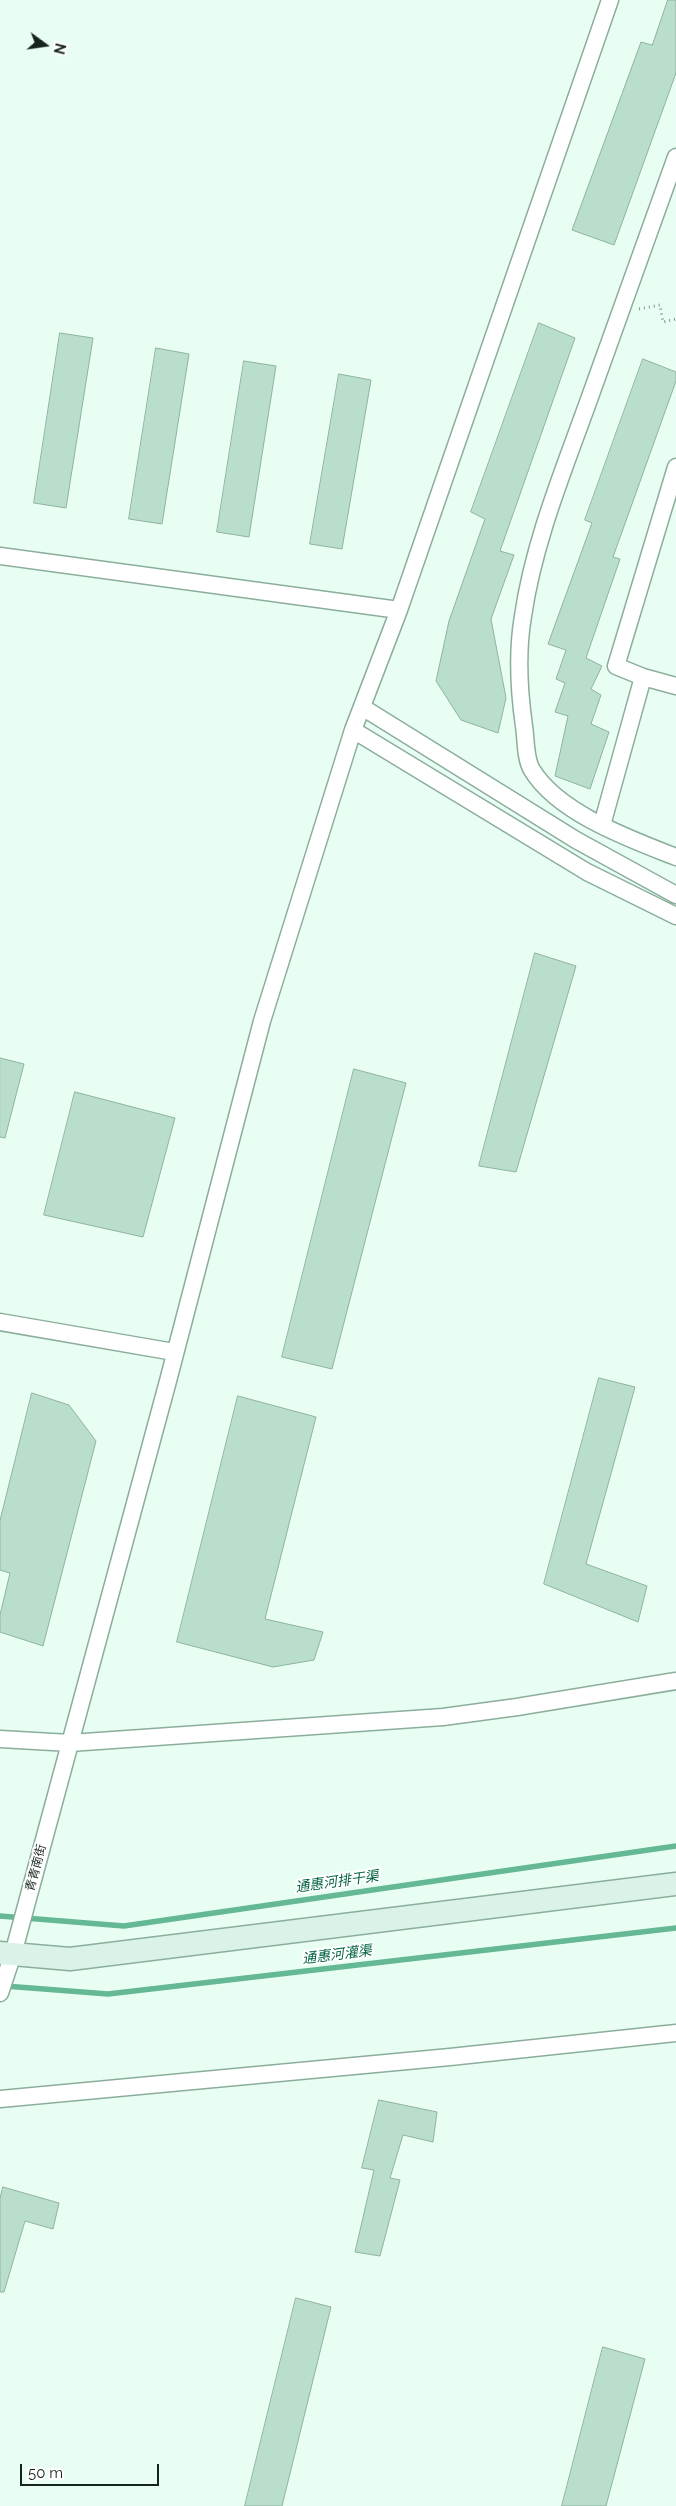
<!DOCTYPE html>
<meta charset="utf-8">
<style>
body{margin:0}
#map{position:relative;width:676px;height:2506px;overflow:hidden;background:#e8fef3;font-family:Raleway,sans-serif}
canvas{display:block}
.north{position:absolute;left:20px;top:20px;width:50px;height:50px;-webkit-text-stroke:4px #fff;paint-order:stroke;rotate:104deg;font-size:14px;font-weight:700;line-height:20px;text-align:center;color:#16241d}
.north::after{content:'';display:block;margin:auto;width:18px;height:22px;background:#16241d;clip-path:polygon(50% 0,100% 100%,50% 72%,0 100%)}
.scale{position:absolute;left:20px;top:2464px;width:139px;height:22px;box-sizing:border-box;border:2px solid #16241d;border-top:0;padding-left:6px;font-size:15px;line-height:18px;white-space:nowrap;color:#16241d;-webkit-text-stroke:4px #fff;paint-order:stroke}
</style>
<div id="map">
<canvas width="676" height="2506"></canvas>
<div class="north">N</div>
<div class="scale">50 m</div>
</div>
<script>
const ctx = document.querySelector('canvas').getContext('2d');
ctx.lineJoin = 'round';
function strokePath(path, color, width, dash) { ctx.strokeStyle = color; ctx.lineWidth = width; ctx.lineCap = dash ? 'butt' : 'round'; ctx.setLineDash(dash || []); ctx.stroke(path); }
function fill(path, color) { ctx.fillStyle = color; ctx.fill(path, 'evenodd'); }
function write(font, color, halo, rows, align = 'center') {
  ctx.font = font + ' Raleway,"Noto Sans SC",sans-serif'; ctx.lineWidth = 4; ctx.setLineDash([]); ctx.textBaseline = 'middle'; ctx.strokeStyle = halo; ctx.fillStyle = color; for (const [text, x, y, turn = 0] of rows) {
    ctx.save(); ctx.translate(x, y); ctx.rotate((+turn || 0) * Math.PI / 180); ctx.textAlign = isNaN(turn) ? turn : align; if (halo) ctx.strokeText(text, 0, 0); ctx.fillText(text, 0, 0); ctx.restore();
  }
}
strokePath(new Path2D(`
 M0,1916L124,1926L676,1846
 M5,1986L108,1994L676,1928`), '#64b894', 5.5);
const building = new Path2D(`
 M668,0H676V73L614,245L572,230L641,42L652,45Z
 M539,323L575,338L500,551L514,555L491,619L506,698L498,733L461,720L436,681L449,621L485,519L471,512Z
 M60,333L93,338L66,508L34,503Z
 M156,348L189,354L162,524L129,519Z
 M643,359L676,372V381L613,557L620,559L586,658L602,666L591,689L601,695L591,724L609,732L590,789L555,776L568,716L555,712L565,683L556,679L566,650L548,644L592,523L585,520Z
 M244,361L276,366L249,537L217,532Z
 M339,374L371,380L342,549L310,544Z
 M535,953L576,966L516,1172L479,1166Z
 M0,1058L24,1064L5,1138L0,1137Z
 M354,1069L406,1083L332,1369L282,1357Z
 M75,1092L175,1118L143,1237L44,1215Z
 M599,1378L635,1387L586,1564L647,1586L638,1622L544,1584Z
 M32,1393L69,1405L96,1441L43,1646L0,1632V1615L10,1573L0,1570V1521Z
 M238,1396L316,1417L265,1619L323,1632L314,1660L273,1667L177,1642Z
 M379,2100L437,2112L433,2142L403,2135L390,2178L400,2180L380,2256L355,2252L374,2170L362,2168Z
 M3,2187L59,2203L53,2229L25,2221L4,2292H0V2199Z
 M296,2298L331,2307L282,2506H245Z
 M603,2347L645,2359L606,2506H562Z`);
fill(building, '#badecc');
strokePath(building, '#8fb2a1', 1);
const street = new Path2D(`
 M676,157C648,236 619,315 591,394C565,467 534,540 523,616C517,651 519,691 524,726C526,738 525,759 532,770C558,813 630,839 676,857
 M0,556L399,610
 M643,677L676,686
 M362,707L576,840L676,895
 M353,730L587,872L676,916
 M602,825L643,677L616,666L676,467
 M0,1322L174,1352
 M0,1739L70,1743L443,1717L517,1707L676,1681
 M0,1993L13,1954L168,1381L262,1021L353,730L399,610L610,0
 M0,2099L450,2057L676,2033`);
const secondary = new Path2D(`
 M0,1953L70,1959L676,1884`);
strokePath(street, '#8bae9c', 19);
strokePath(secondary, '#8bae9c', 25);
strokePath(new Path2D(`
 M639,309L660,305L663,322L676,319`), '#83958c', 3, [1, 4]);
strokePath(street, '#fff', 16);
strokePath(secondary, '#dbf2e8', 22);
write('12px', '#16241d', '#fff', [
 ["青青南街",36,1868,-75]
]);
write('italic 14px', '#086647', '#fff', [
 ["通惠河排干渠",337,1882,-8],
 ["通惠河灌渠",337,1955,-7]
]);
</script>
